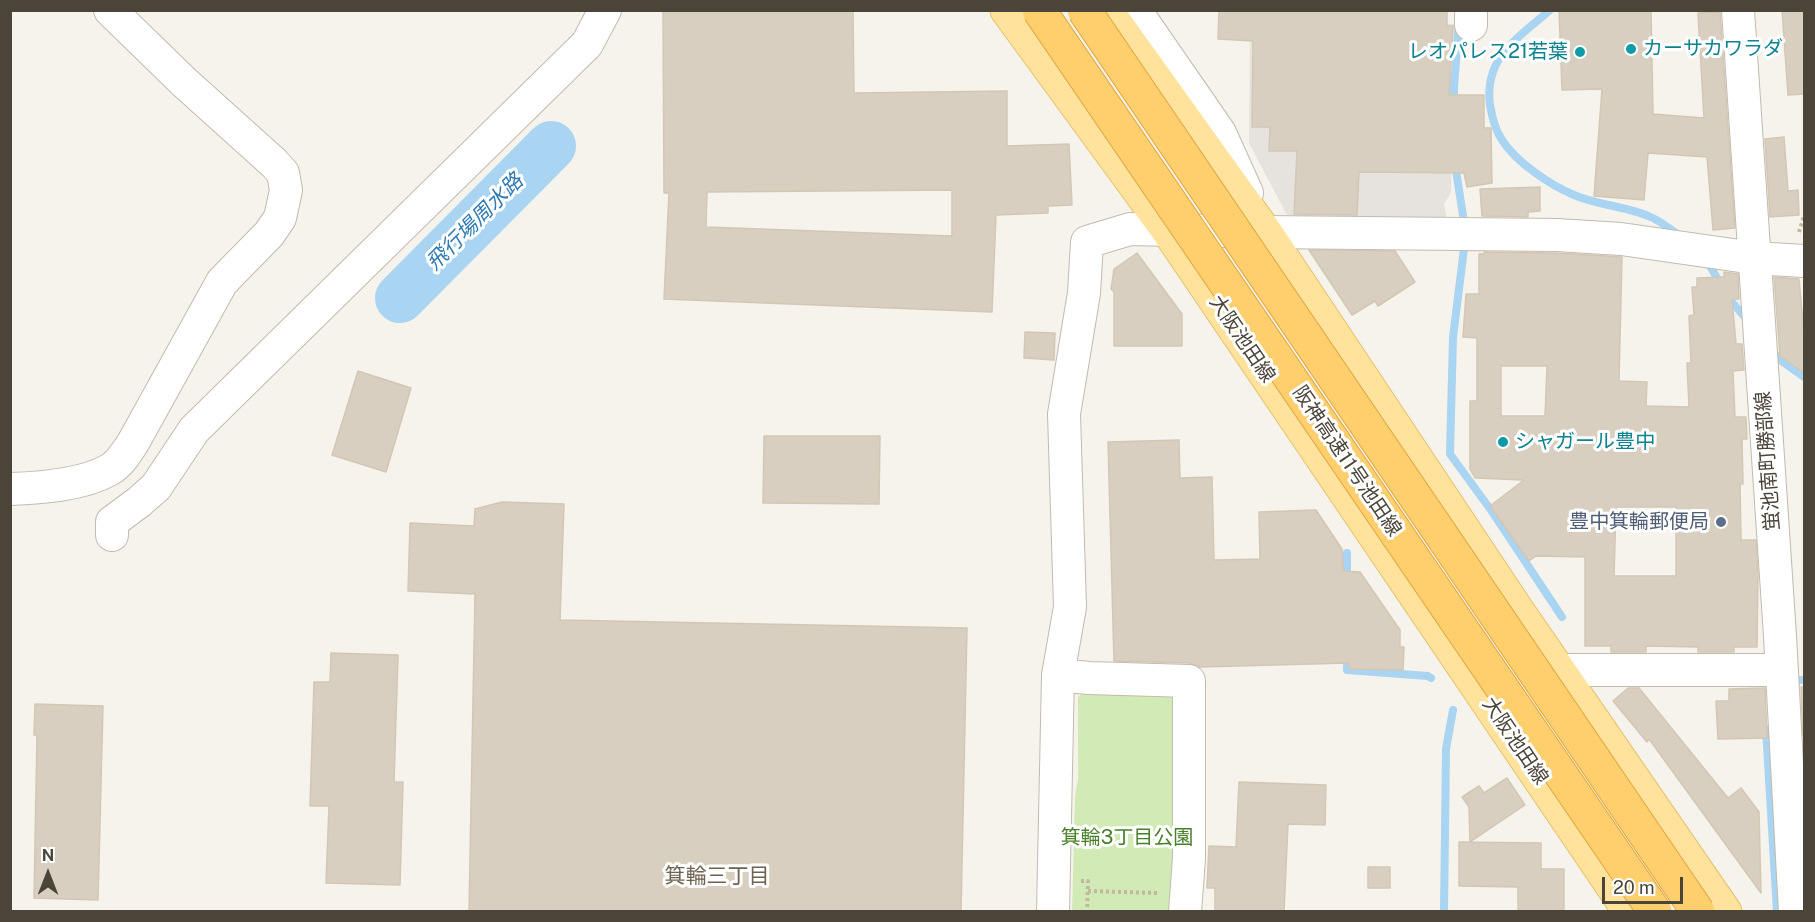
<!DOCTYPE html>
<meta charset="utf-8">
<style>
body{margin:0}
#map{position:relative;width:1815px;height:922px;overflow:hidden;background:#f6f3ec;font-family:"Public Sans",sans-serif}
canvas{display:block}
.frame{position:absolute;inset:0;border:12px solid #4b4439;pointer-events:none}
.north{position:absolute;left:18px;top:844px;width:60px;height:60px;-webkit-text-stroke:4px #fff;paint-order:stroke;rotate:0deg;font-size:16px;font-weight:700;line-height:24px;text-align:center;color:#4b4439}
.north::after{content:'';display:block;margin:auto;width:21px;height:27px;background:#4b4439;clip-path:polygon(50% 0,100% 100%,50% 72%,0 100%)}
.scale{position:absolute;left:1602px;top:877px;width:81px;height:27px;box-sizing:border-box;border:3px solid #4b4439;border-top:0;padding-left:8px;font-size:18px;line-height:21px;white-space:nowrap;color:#4b4439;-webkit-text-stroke:4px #fff;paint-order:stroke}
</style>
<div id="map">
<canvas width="1815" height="922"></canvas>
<div class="frame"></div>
<div class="north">N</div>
<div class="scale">20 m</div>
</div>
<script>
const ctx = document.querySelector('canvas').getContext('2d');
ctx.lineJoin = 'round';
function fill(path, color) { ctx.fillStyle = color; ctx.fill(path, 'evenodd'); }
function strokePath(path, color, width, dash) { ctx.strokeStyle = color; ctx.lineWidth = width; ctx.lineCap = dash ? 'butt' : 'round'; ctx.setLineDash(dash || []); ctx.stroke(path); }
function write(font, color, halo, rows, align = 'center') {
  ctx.font = font + ' "Public Sans","Noto Sans JP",sans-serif'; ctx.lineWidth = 6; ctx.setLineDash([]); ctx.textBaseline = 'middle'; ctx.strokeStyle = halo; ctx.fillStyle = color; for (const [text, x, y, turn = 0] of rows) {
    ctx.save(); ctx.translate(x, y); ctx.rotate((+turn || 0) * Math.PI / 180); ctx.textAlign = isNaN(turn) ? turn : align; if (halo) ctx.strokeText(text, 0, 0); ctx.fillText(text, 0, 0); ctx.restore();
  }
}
fill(new Path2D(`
 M1250,11L1354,22L1456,24L1452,88L1451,193L1444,204L1447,220L1291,223L1249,143Z`), '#e6e2dd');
fill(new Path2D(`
 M1088,690H1169L1181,700L1175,911L1072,912L1075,797L1078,778V697Z`), '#d2eab5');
strokePath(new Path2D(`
 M1550,10C1532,26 1511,40 1498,61C1490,75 1488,90 1490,105C1492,117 1495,130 1502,140C1516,162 1550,185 1574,195C1599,206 1628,206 1653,218C1663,223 1671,230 1680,236
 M1454,106V87L1459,23
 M1455,164L1464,222
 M1464,249L1453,337L1450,454L1493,513L1562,617
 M1705,258L1731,301L1749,322
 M1770,348L1779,359L1804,377
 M1347,553V582
 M1347,652V670L1428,676L1431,678
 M1796,680H1804
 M1766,729L1777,912
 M1444,912L1446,749L1453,710`), '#a9d4f2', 8);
strokePath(new Path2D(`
 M400,298L551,146`), '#a9d4f2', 50);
const building = new Path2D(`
 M663,10H853L854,93L1007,91V146L1069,144L1072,205L1048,206V213L996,215L992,312L664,299L669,193H664ZM952,190V236L706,227L707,192Z
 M1219,10H1447V26H1453L1449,95H1484V128H1491L1492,183L1467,187L1464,173L1359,172L1357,215L1294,214L1297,151H1269L1270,127H1252L1253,41L1218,39Z
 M1559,10H1651L1653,114L1704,118L1698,13L1720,12L1735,228L1713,230L1707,157L1648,153L1644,200L1594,196L1602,89L1562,90Z
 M1782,10H1804V94L1788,95Z
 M1784,137L1788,191L1798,190L1799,215L1770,217L1765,139Z
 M1540,187V211L1528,212V217L1482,216L1480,189Z
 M1309,250L1395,251L1415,282L1378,306L1375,301L1352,315Z
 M1484,252L1556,253L1622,257L1619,381L1647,382L1646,406L1689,407L1687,363H1691L1689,316L1694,315L1692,287H1697V278L1724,277V272L1738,274L1739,299H1732L1736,344H1742L1744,370L1733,371L1735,417H1746L1747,439H1742L1743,484H1740L1741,540H1756L1758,576L1757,647H1734V652H1698V647L1646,646V652H1611V646H1585V557L1536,556L1529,561L1490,506L1524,480L1475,478L1470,469V401H1477V338L1463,337L1466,294H1479V254H1484ZM1501,366H1547L1545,416H1501ZM1616,507H1676V576H1614Z
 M1137,253L1182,314V346H1114V292L1111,289L1114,269Z
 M1774,277L1799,279L1804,334V373L1780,356Z
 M1025,332L1055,333L1054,360L1024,358Z
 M358,371L411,388L386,472L332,455Z
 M764,436H880L879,504L763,503Z
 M1179,440L1180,478L1212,477L1214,560L1260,559L1259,512L1316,510L1342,549L1343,571L1360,572L1400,630V647H1404L1403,670L1349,669V663L1199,667L1190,663L1114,661L1108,442Z
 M502,502L564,504L560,620L967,628L961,912H469L475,594L408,591L410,523L474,526L475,509Z
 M331,653L398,655L394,782H403L400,885L326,883L329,806H310L314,682H330Z
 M1801,687H1804V736H1803Z
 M1628,688H1639L1728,798L1741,788L1759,812L1761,893L1649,739L1647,742L1613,701Z
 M1765,688L1767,738L1718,739L1716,701H1729V689Z
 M35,704L103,706L98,900L34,898L37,735H34Z
 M1507,778L1525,805L1470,842L1469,807L1462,797L1479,786L1484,793Z
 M1239,782L1326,785L1325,825L1288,824L1284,912H1215V888H1207L1209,846L1236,847Z
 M1459,842L1541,843V869H1564V912H1518V887L1459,886Z
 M1368,867H1390V888H1368Z`);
fill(building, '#d8cfc1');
strokePath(building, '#d3c7b4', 1.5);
const minor = new Path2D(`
 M1135,10L1220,133L1247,193
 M1738,10L1780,636L1795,912
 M1471,25V10
 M10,489C41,488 82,485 109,470C120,464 127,452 134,441L222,282L269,234L280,218L286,190L283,173L274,163L184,82L110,10
 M112,535V522L139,502L156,487L194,430L587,44L605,10
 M1558,670H1781
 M1058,675L1089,678L1189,681V858L1185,912
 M1053,912L1058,675L1070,607L1064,414L1084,293L1087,242L1130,229L1265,232L1557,235L1621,239L1754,258L1804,261`);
const major = new Path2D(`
 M1007,10L1167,229L1630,912
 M1106,10L1265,232L1517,610L1725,912`);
strokePath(minor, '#c2bbae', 34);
strokePath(major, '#e6c16a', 35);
strokePath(new Path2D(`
 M1799,232L1804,216
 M1081,881H1088L1087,912
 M1088,891L1157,893V895`), '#c4b79f', 4, [3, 3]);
strokePath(minor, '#fff', 32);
strokePath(major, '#ffe39c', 33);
const highwayBridge = new Path2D(`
 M1039,10L1655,912
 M1084,10L1698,912`);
strokePath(highwayBridge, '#e0a43c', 35, []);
strokePath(highwayBridge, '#ffcf6e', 33);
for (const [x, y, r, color] of [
 [1631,49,6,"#0f9aa8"],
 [1580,52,6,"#0f9aa8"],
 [1503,442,6,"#0f9aa8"],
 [1721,522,6,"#5c6f8a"]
]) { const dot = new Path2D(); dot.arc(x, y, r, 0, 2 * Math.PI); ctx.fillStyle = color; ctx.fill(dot); strokePath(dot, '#fff', 2); }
write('20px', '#0d838f', '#fff', [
 ["カーサカワラダ",1643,49],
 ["レオパレス21若葉",1568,52,"right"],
 ["シャガール豊中",1515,442]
], 'left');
write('20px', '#4b4439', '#fff', [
 ["大阪池田線",1242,339,56],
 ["阪神高速11号池田線",1347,461,56],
 ["蛍池南町勝部線",1768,461,-94],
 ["大阪池田線",1515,741,56]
]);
write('20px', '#4e5e75', '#fff', [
 ["豊中箕輪郵便局",1709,522]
], 'right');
write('20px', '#4a7f2a', '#fff', [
 ["箕輪3丁目公園",1127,838]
]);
write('italic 21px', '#2e7ab2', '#fff', [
 ["飛行場周水路",475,222,-45]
]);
write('21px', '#6e6250', '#fff', [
 ["箕輪三丁目",717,877]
]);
</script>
